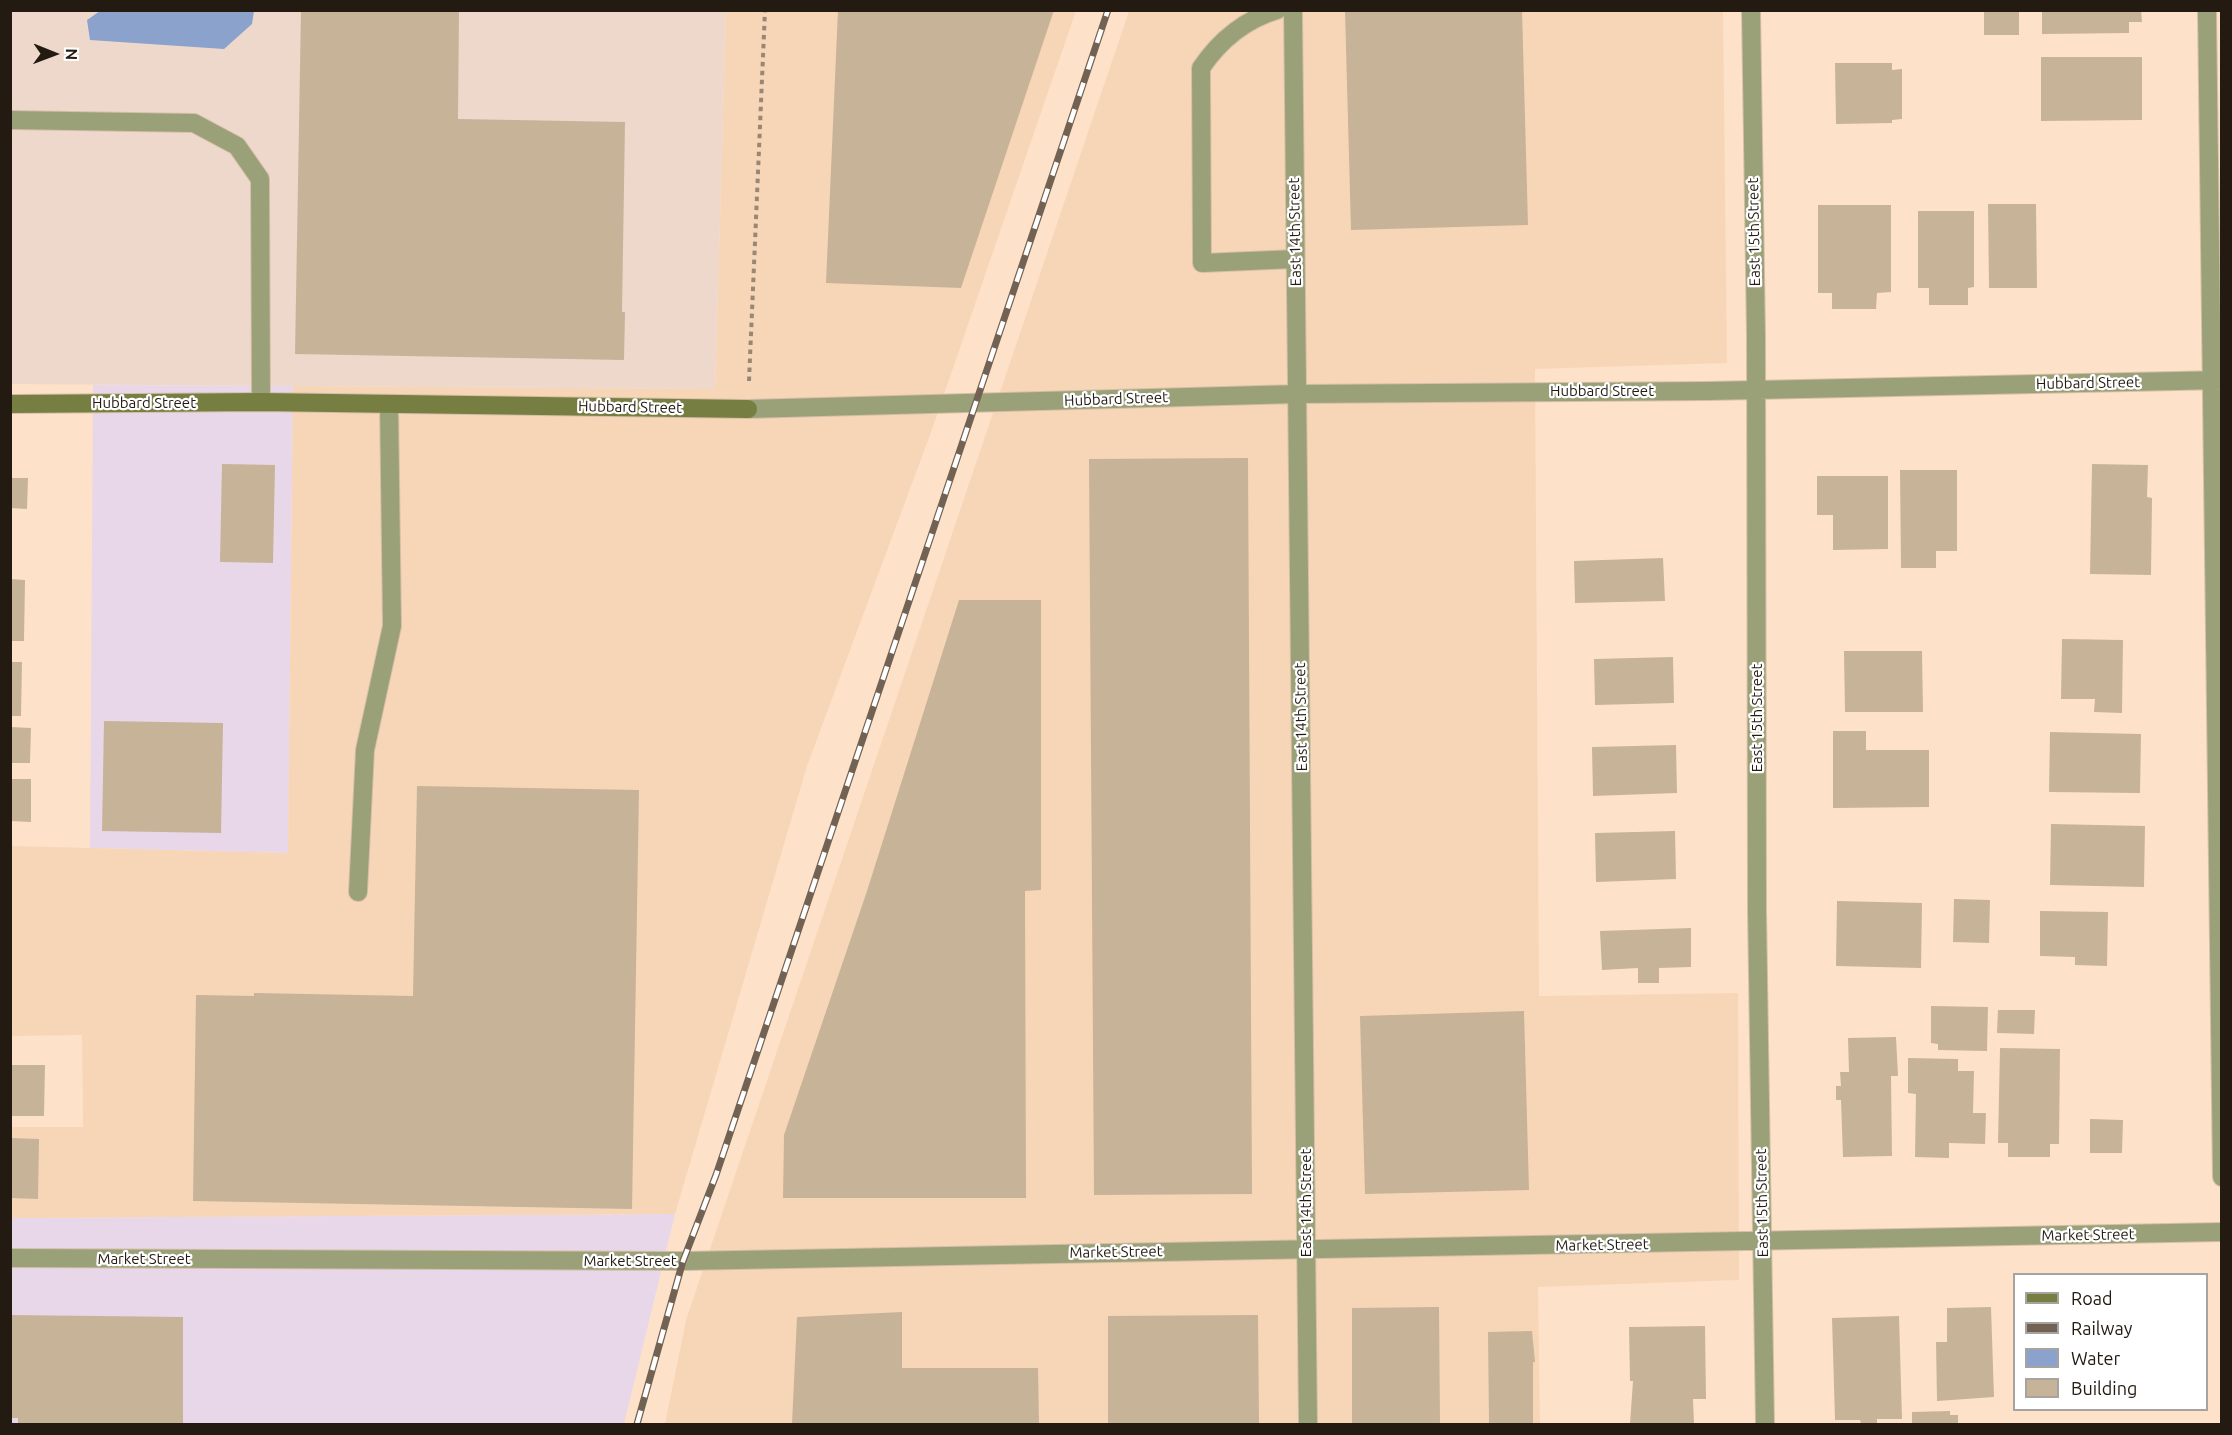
<!DOCTYPE html>
<style>
body{margin:0}
#map{position:relative;width:2232px;height:1435px;overflow:hidden;background:#fde2c9;font-family:Ubuntu,sans-serif}
canvas{display:block}
.frame{position:absolute;inset:0;border:12px solid #231a11;pointer-events:none}
.legend{position:absolute;left:2013px;top:1273px;width:195px;height:138px;box-sizing:border-box;background:#fff;border:2px solid #a7a3a0;margin:0;padding:8px 10px;list-style:none;font-size:18px;color:#231a11}
.legend li{display:flex;align-items:center;gap:12px;height:30px}
.legend b{width:30px;border:2px solid #a7a3a0}
.north{position:absolute;left:24px;top:24px;width:60px;height:60px;-webkit-text-stroke:4px #fff;paint-order:stroke;rotate:91deg;font-size:16px;font-weight:700;line-height:24px;text-align:center;color:#231a11}
.north::after{content:'';display:block;margin:auto;width:21px;height:27px;background:#231a11;clip-path:polygon(50% 0,100% 100%,50% 72%,0 100%)}
</style>
<div id="map">
<canvas width="2232" height="1435"></canvas>
<div class="frame"></div>
<ul class="legend">
<li><b style="height:8px;background:#767f41"></b>Road</li>
<li><b style="height:8px;background:#726253"></b>Railway</li>
<li><b style="height:16px;background:#8aa2cc"></b>Water</li>
<li><b style="height:16px;background:#c7b398"></b>Building</li>
</ul>
<div class="north">N</div>
</div>
<script>
const ctx = document.querySelector('canvas').getContext('2d');
ctx.lineJoin = 'round';
function fill(path, color) { ctx.fillStyle = color; ctx.fill(path, 'evenodd'); }
function strokePath(path, color, width, dash) { ctx.strokeStyle = color; ctx.lineWidth = width; ctx.lineCap = dash ? 'butt' : 'round'; ctx.setLineDash(dash || []); ctx.stroke(path); }
function write(font, color, halo, rows, align = 'center') {
  ctx.font = font + ' Ubuntu,sans-serif'; ctx.lineWidth = 4.5; ctx.setLineDash([]); ctx.textBaseline = 'middle'; ctx.strokeStyle = halo; ctx.fillStyle = color; for (const [text, x, y, turn = 0] of rows) {
    ctx.save(); ctx.translate(x, y); ctx.rotate((+turn || 0) * Math.PI / 180); ctx.textAlign = isNaN(turn) ? turn : align; if (halo) ctx.strokeText(text, 0, 0); ctx.fillText(text, 0, 0); ctx.restore();
  }
}
fill(new Path2D(`
 M93,385L293,386L288,853L90,848Z
 M675,1214L624,1424H11L10,1218Z`), '#e8d7e9');
fill(new Path2D(`
 M726,11H1076L930,435L807,766L675,1214L11,1218L10,1127H83L82,1035L11,1036V846L288,853L293,386L715,389Z
 M1129,11H1723L1727,363L1535,369L1539,996L1738,993L1739,1280L1538,1287L1540,1424H665L686,1320Z`), '#f7d6b8');
fill(new Path2D(`
 M11,11H726L715,389L11,384Z`), '#eed8cc');
fill(new Path2D(`
 M100,11V10L254,11L252,24L224,49L90,40L87,20Z`), '#8aa2cc');
fill(new Path2D(`
 M301,10H459L458,119L625,122L622,312H625L624,360L295,354Z
 M838,10H1054L961,288L826,283Z
 M1345,10H1522L1528,225L1351,230Z
 M1984,10H2019V35H1984Z
 M2042,10H2141L2142,22H2129V33L2042,34Z
 M2041,57H2142V120L2041,121Z
 M1835,63H1892V70L1902,69V119L1892,120V123L1836,124Z
 M1988,204H2036L2037,288H1989Z
 M1818,205H1891V292L1877,293L1876,309H1832V293H1818Z
 M1918,211H1974V287L1968,288V305H1929V288H1918Z
 M1248,458L1252,1194L1094,1195L1089,459Z
 M222,464L275,465L273,563L220,562Z
 M2092,464L2148,465L2147,497L2152,498L2151,575L2090,574Z
 M1900,470H1957V551H1936V568H1901Z
 M1817,476H1888V549L1833,550V515H1817Z
 M10,478H28L27,509L10,508Z
 M1663,558L1665,601L1575,603L1574,561Z
 M10,579L25,580L24,641H10Z
 M959,600H1041V890L1025,891L1026,1198H783L784,1135L867,891Z
 M2062,639L2123,640L2122,713L2094,712L2095,699H2061Z
 M1844,651H1922L1923,712H1845Z
 M1673,657L1674,703L1595,705L1594,659Z
 M10,662H22L21,716H10Z
 M104,721L223,723L221,833L102,831Z
 M10,727L31,728L30,763H10Z
 M1833,731H1866V750H1929V807L1833,808Z
 M2050,732L2141,734L2140,793L2049,792Z
 M1676,745L1677,793L1593,796L1592,747Z
 M10,779H31V822L10,821Z
 M417,786L639,790L632,1209L193,1201L196,995L254,996V993L413,996Z
 M2051,824L2145,826L2144,887L2050,885Z
 M1675,831L1676,879L1596,882L1595,833Z
 M1954,899L1990,900L1989,943L1953,942Z
 M1837,901L1922,903L1921,968L1836,966Z
 M2040,911L2108,912L2107,966L2075,965V957L2040,956Z
 M1691,928V967L1659,968V983H1638V968L1602,970L1600,931Z
 M1931,1006L1988,1007L1987,1051L1938,1050V1044L1931,1043Z
 M1998,1010H2035L2034,1034L1997,1033Z
 M1524,1011L1529,1190L1365,1194L1360,1016Z
 M1896,1037L1898,1076H1891L1892,1156L1843,1157L1841,1100H1836V1086H1841L1840,1072H1849L1848,1038Z
 M2000,1048L2060,1049L2059,1144H2050V1157H2008V1143H1998Z
 M1908,1058L1958,1059V1071H1974L1973,1113H1986L1985,1144L1949,1143V1158L1915,1157L1916,1094L1908,1093Z
 M10,1065H45L44,1116H10Z
 M2090,1119L2123,1120L2122,1153H2090Z
 M10,1138L39,1139L38,1199L10,1198Z
 M1439,1307L1440,1424H1352V1308Z
 M1991,1307L1994,1397L1937,1401L1936,1342H1947V1308Z
 M902,1312V1368H1038L1039,1424H792L797,1317Z
 M10,1315L183,1317V1424H18V1418H10Z
 M1258,1315L1259,1424H1108V1316Z
 M1899,1316L1902,1419H1877V1424H1861L1860,1420H1835L1832,1318Z
 M1705,1326L1706,1399H1693L1694,1424H1630L1633,1381H1630L1629,1327Z
 M1532,1331L1535,1362H1533V1424H1489L1488,1332Z
 M1950,1411V1415H1958V1424H1912V1412Z`), '#c7b398');
const lane = new Path2D(`
 M1277,10C1244,20 1220,40 1201,68L1202,263L1295,259
 M10,120L194,123L237,146L260,179L261,402
 M358,892L365,750L392,626L389,404`);
const street = new Path2D(`
 M1293,10L1308,1424
 M1751,10L1756,336L1757,911L1765,1424
 M2207,10L2222,1177
 M748,409L1297,394L1708,391L2222,380
 M10,1258L683,1261L2222,1232`);
const secondary = new Path2D(`
 M10,404L261,402L748,409`);
strokePath(lane, '#d6bea8', 20);
strokePath(street, '#d6bea8', 20);
strokePath(secondary, '#d6bea8', 20);
strokePath(new Path2D(`
 M749,381L765,10`), '#998775', 4, [4.5, 4.5]);
strokePath(lane, '#9aa179', 18);
strokePath(street, '#9aa179', 18);
strokePath(secondary, '#767f41', 18);
const rail = new Path2D(`
 M637,1424L683,1261L716,1175L1108,10`);
strokePath(rail, '#726253', 7);
strokePath(rail, '#fff', 4.5, [14]);
write('15px', '#231a11', '#fff', [
 ["East 14th Street",1295,232,-91],
 ["East 15th Street",1754,232,-91],
 ["Hubbard Street",2088,383,-1],
 ["Hubbard Street",1602,391],
 ["Hubbard Street",1116,399,-2],
 ["Hubbard Street",144,403],
 ["Hubbard Street",630,407,1],
 ["East 14th Street",1301,717,-91],
 ["East 15th Street",1757,718,-90],
 ["East 14th Street",1306,1203,-90],
 ["East 15th Street",1762,1203,-91],
 ["Market Street",2088,1235,-1],
 ["Market Street",1602,1245,-1],
 ["Market Street",1116,1252,-1],
 ["Market Street",144,1259],
 ["Market Street",630,1261]
]);
</script>
